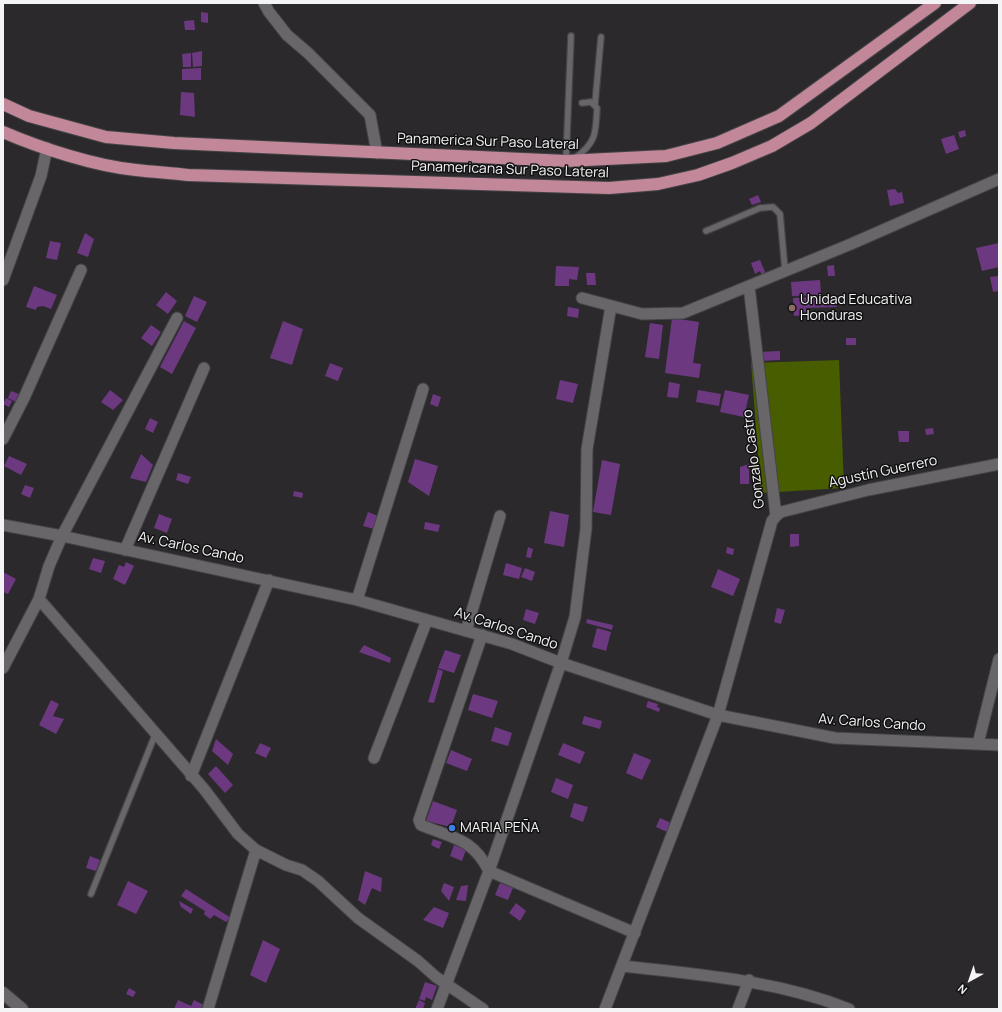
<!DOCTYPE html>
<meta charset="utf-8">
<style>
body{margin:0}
#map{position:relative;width:1002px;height:1012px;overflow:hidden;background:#2b292c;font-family:Manrope,sans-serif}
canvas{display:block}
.frame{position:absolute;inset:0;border:4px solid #f4f3f5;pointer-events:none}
.north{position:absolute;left:950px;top:960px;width:40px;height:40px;-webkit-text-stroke:3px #131213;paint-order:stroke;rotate:220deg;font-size:11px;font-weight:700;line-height:16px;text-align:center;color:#f4f3f5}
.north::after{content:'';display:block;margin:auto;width:14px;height:18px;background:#f4f3f5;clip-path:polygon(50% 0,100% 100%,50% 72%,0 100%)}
</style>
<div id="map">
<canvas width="1002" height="1012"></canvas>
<div class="frame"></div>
<div class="north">N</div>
</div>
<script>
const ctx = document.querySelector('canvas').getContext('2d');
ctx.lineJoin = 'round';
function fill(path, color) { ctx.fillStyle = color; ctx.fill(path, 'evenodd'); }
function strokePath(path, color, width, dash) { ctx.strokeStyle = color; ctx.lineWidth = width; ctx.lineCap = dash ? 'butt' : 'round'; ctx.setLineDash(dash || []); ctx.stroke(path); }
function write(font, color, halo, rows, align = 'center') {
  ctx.font = font + ' Manrope,sans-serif'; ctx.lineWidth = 3; ctx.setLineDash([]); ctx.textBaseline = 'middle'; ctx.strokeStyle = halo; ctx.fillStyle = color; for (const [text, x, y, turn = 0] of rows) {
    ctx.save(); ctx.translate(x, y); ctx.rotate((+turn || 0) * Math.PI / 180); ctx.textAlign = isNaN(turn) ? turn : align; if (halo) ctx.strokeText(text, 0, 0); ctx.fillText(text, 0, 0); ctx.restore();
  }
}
fill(new Path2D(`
 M839,360L844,488L761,493L751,363Z`), '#485c00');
fill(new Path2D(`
 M201,12L208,13V23L201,22Z
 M194,20L195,30H185L184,21Z
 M202,51V66L193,67L192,53Z
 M191,53V67H183L182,54Z
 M201,68V80H182V69Z
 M181,92L194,93L195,117L180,115Z
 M965,130L966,136L960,138L958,132Z
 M954,135L959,149L946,154L941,139Z
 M895,189L898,193L902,192L904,203L890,206L887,190Z
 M758,195L761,202L752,205L749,199Z
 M85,233L94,239L88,257L77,253Z
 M50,241L61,243L57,260L46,258Z
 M999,243V267L982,271L976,248Z
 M760,260L766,274L762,276L760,271L755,274L751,263Z
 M834,265L835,276H828L827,266Z
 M556,266L579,267L577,280L569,279V286H555Z
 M586,273H595L596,285H587Z
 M999,276V291L993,292L990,277Z
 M820,280L821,295L792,296L791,282Z
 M34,286L57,295L51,309L43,306L37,307L36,310L26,307Z
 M166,292L177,301L168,314L156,305Z
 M194,296L207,302L197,322L185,316Z
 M836,296L837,307L806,308V315L794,316L793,298Z
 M568,307L579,309L578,318L567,316Z
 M672,318L699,322L693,363L701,364L699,378L665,373Z
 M184,321L196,328L172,374L160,367Z
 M283,321L303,329L292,365L270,358Z
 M650,323L663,325L659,359L645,357Z
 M151,325L161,332L152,346L141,338Z
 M846,338H856V345H846Z
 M780,351V360L759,361L758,352Z
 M330,363L343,368L338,381L325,376Z
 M560,380L578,384L573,403L556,399Z
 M669,382L680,384L678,398L667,397Z
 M110,390L123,400L113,410L101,402Z
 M698,390L721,394L719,406L696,402Z
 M725,390L749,395L744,417L720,412Z
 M11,391L19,394L16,402L8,398Z
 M433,394L441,397L438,407L430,404Z
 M6,398L12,401L9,407L3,404Z
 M150,418L158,422L153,433L145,429Z
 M933,428L934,434L926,435L925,429Z
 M898,431H909V442H899Z
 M141,454L153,465L146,482L130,478Z
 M9,456L27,464L21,475L4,466Z
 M415,459L438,466L429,496L408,482Z
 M602,460L620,464L611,515L593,512Z
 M749,464V484H740V467Z
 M178,473L191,477L188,484L176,480Z
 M25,485L34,488L30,498L21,494Z
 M294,491L303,493L302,498L293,496Z
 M550,511L569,515L564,547L544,543Z
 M368,512L378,516L374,529L363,526Z
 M159,514L172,519L167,533L154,528Z
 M425,522L440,525L438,532L424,529Z
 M790,534H799V546L790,547Z
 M528,547L533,549L531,558L526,557Z
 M727,547L734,549L733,555L726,553Z
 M93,558L105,561L101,573L89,569Z
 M126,562L134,566L125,585L113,579L119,565L124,567Z
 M506,563L522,568L519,579L503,575Z
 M525,568L535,572L532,581L521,577Z
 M718,569L740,579L733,596L711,587Z
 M3,572L16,579L8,594L3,592Z
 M777,608L785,610L781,624L774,622Z
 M526,609L539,613L535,624L523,620Z
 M587,619L613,625L612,630L586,623Z
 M597,628L611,632L606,651L592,647Z
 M364,645L391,658L390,663L359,652Z
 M445,650L461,655L454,673L438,668Z
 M438,669L443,671L434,703L428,702Z
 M473,694L498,701L492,718L468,710Z
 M51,700L59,704L53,716L64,719L56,734L39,725Z
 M648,701L658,704L657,707L660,708L659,712L646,707Z
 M584,716L602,721L600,729L582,724Z
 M495,727L512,733L508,746L491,741Z
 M216,739L233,754L228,765L212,751Z
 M260,743L271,748L266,758L255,753Z
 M563,743L585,752L580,764L558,755Z
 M451,750L472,759L467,771L446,763Z
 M634,753L651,760L642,780L626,773Z
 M216,766L233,785L225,793L208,774Z
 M556,778L573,785L568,799L551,792Z
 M433,801L457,810L451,827L426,821Z
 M574,803L588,807L583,822L570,817Z
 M660,818L671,823L667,832L656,827Z
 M433,839L442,842L439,849L431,845Z
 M454,845L466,850L462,861L450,856Z
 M90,856L100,860L96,871L86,868Z
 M365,871L382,878L381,892L372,888L365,905L358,900Z
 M128,881L148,891L136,914L117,905Z
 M444,883L454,887L449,901L441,891Z
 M500,883L513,888L508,900L495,895Z
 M468,885L466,901L456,900L461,886Z
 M186,889L231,918L226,922L214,915L210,919L204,914L205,911L181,896Z
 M179,901L193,909L191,914L181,907Z
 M516,903L526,911L520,921L509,913Z
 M434,907L449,913L443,928L423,920Z
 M263,940L280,949L266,983L250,975Z
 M425,982L437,986L432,1000L426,997L425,1001L419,999Z
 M129,988L136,992L133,997L126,994Z
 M178,1000L191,1006L194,1000L206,1006L205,1009H174Z
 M419,1000L425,1003L423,1009H415Z`), '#6c3981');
const service = new Path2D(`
 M595,104L601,37
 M575,158C596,143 596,133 597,108L591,102L582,103
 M566,161L571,36
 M706,231L760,208L773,207L780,214L785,270
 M91,894L155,735`);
const minor = new Path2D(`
 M264,3L269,12L287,35L308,53L370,115L377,153
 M3,280L41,176L47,148
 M582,298L642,314L683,313L851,244L999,179
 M3,439L24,398L81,270
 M776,516L781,512L868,490L999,464
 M3,525L62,536L357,600L512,644L561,663L718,715L835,738L999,745
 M125,550L204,368
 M39,599L204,789L238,834L256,850L286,865L302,870L318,881L358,918L418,961L436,977L483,1009
 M357,600L423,389
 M466,631L500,516
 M482,635L419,820L421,825C452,838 473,838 489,871L635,933
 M3,668L39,599L49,566L62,536L177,318
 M978,744L999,659
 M374,758L427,620
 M191,776L269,580
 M623,966C700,975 776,980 849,1009
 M208,1009L256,850
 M437,1009L489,871L561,663L575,617L586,529L587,449L611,306
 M605,1009L718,715L772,521L776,516L749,286
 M738,1009L749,980`);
const secondary = new Path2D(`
 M3,993L22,1009`);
const trunk = new Path2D(`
 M3,104L29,116L106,137L174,143L566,161L666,156L717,143L779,116L935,3
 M3,132C40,148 95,166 136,170C153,172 170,173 188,175L609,188L658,184L698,175L732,163L772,146L811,123L970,3`);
strokePath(service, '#444446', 8);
strokePath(minor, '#444446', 13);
strokePath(secondary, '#444446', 14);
strokePath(trunk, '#444446', 14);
strokePath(service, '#686669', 5.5);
strokePath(minor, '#686669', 11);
strokePath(secondary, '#686669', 12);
strokePath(trunk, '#c28798', 12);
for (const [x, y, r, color] of [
 [792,308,4,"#8d6e63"],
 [452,828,4,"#3f7fe0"]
]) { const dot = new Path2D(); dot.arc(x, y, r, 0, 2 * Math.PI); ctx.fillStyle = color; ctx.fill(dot); strokePath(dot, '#131213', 1.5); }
write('14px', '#f4f3f5', '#131213', [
 ["Panamerica Sur Paso Lateral",488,142,2],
 ["Panamericana Sur Paso Lateral",510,170,2],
 ["Gonzalo Castro",754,459,-97],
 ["Agustín Guerrero",883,472,-12],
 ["Av. Carlos Cando",191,548,12],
 ["Av. Carlos Cando",506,629,18],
 ["Av. Carlos Cando",872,723,4]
]);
write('14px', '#f4f3f5', '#131213', [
 ["Unidad Educativa",800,300],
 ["Honduras",800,316],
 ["MARIA PEÑA",460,828]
], 'left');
</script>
